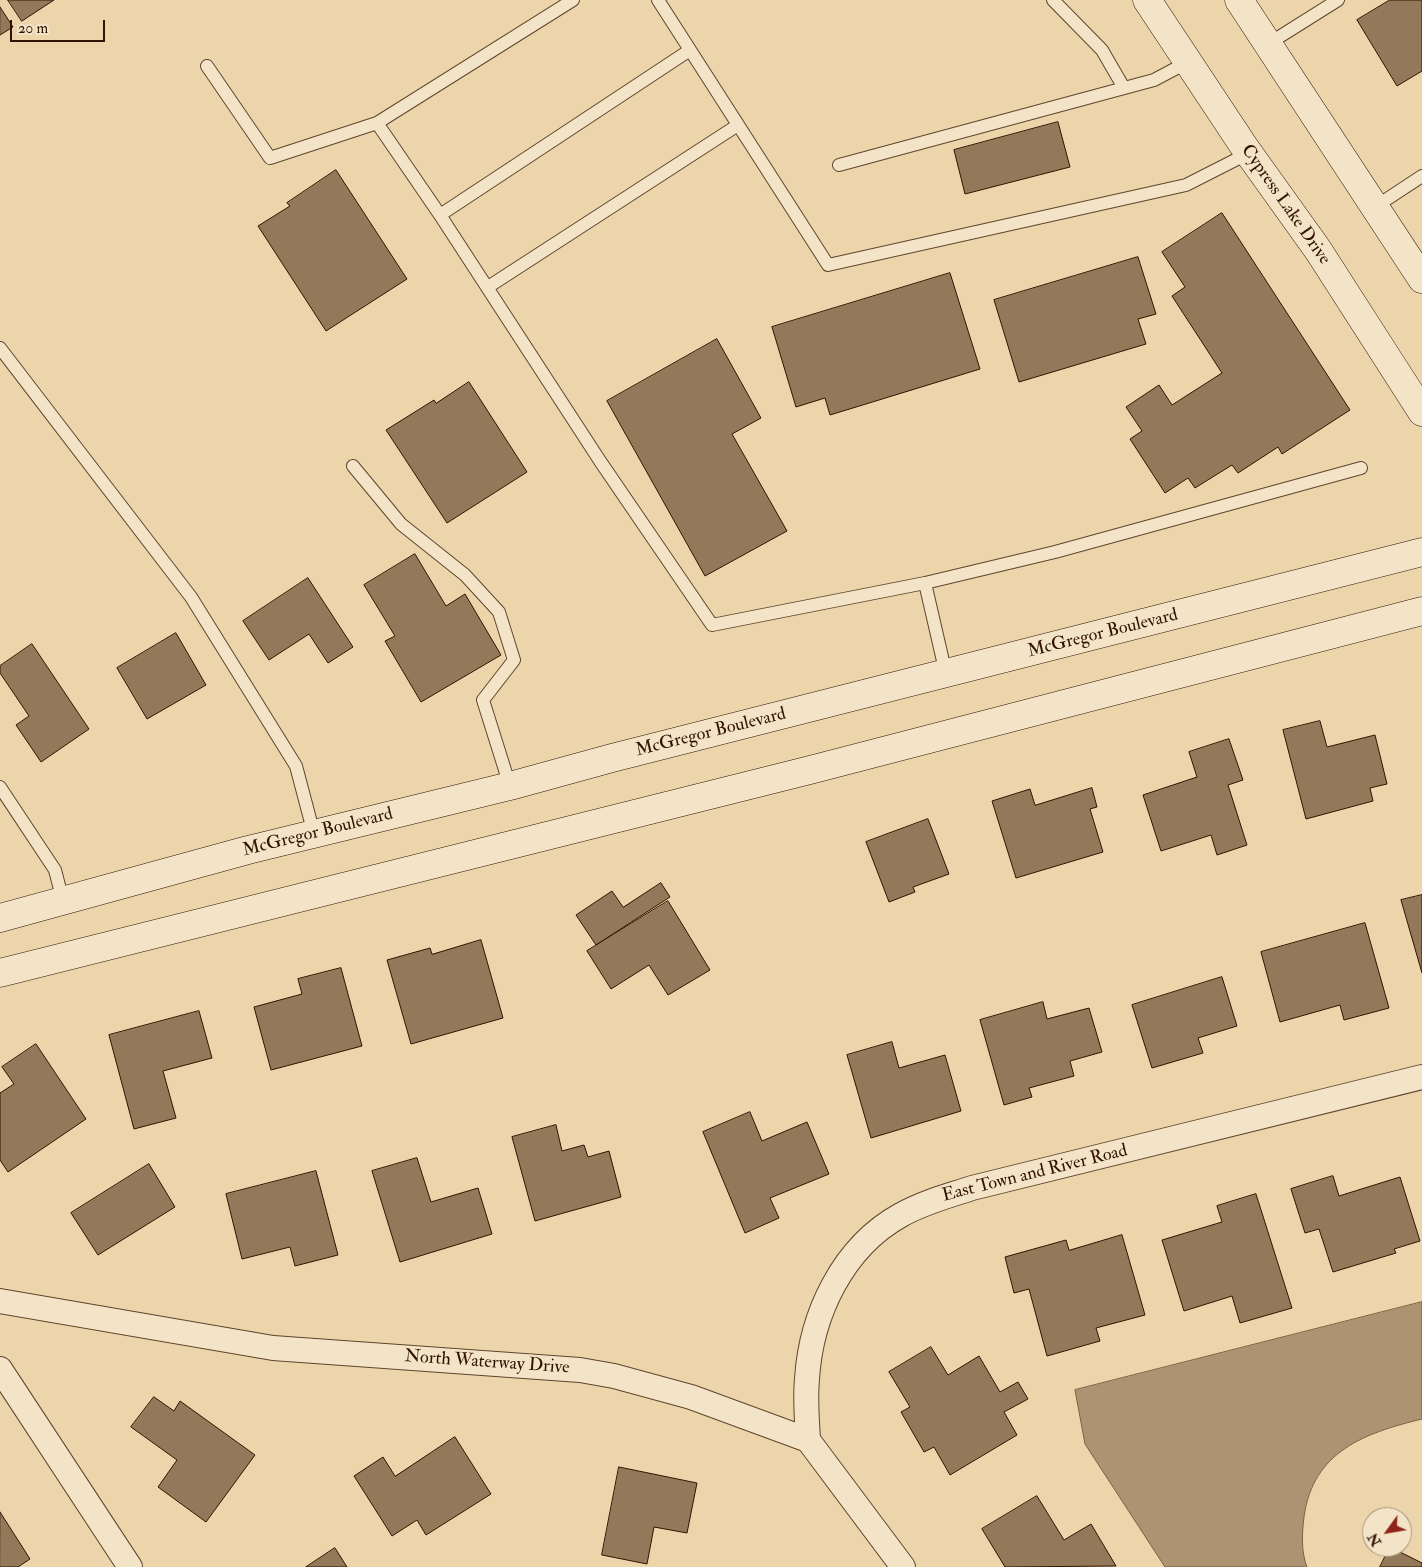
<!DOCTYPE html>
<style>
body{margin:0}
#map{position:relative;width:1422px;height:1567px;overflow:hidden;background:#ecd5ab;font-family:"IM FELL Double Pica",serif}
canvas{display:block}
.north{position:absolute;left:1362px;top:1507px;width:50px;height:50px;box-sizing:border-box;background:#f3e4c8;border:1px solid #a69078;border-radius:50%;rotate:238deg;font-size:14px;font-weight:700;line-height:20px;text-align:center;color:#321301}
.north::after{content:'';display:block;margin:auto;width:18px;height:22px;background:#8f2418;clip-path:polygon(50% 0,100% 100%,50% 72%,0 100%)}
.scale{position:absolute;left:10px;top:20px;width:95px;height:22px;box-sizing:border-box;border:2px solid #321301;border-top:0;padding-left:6px;font-size:15px;line-height:18px;white-space:nowrap;color:#321301;-webkit-text-stroke:4px #f3e4c8;paint-order:stroke}
</style>
<div id="map">
<canvas width="1422" height="1567"></canvas>
<div class="north">N</div>
<div class="scale">20 m</div>
</div>
<script>
const ctx = document.querySelector('canvas').getContext('2d');
ctx.lineJoin = 'round';
function fill(path, color) { ctx.fillStyle = color; ctx.fill(path, 'evenodd'); }
function strokePath(path, color, width, dash) { ctx.strokeStyle = color; ctx.lineWidth = width; ctx.lineCap = dash ? 'butt' : 'round'; ctx.setLineDash(dash || []); ctx.stroke(path); }
function write(font, color, halo, rows, align = 'center') {
  ctx.font = font + ' "IM FELL Double Pica",serif'; ctx.lineWidth = 4; ctx.setLineDash([]); ctx.textBaseline = 'middle'; ctx.strokeStyle = halo; ctx.fillStyle = color; for (const [text, x, y, turn = 0] of rows) {
    ctx.save(); ctx.translate(x, y); ctx.rotate((+turn || 0) * Math.PI / 180); ctx.textAlign = isNaN(turn) ? turn : align; if (halo) ctx.strokeText(text, 0, 0); ctx.fillText(text, 0, 0); ctx.restore();
  }
}
const water = new Path2D(`
 M1422,1302V1419C1365,1433 1313,1451 1304,1517C1302,1533 1301,1552 1307,1567H1165L1085,1444L1075,1390Z`);
fill(water, '#ad9371');
strokePath(water, '#7c6044', 1);
const building = new Path2D(`
 M8,0H54L22,21Z
 M1390,0H1422V71L1397,86L1357,20Z
 M0,7L13,27L0,35Z
 M1058,122L1070,167L965,194L954,150Z
 M336,170L407,279L326,331L258,226L290,206L287,203Z
 M1222,213L1350,410L1282,454L1278,447L1238,473L1232,465L1195,488L1188,478L1165,493L1130,439L1142,431L1126,407L1159,385L1172,405L1222,373L1172,296L1185,287L1162,252Z
 M1138,257L1156,314L1138,319L1146,344L1019,382L994,300Z
 M950,273L980,369L830,415L825,398L796,407L772,327Z
 M717,339L761,418L732,434L787,531L705,576L607,401Z
 M469,382L527,472L447,523L386,430L434,400L436,403Z
 M415,554L446,606L465,594L501,655L421,702L385,641L395,636L364,585Z
 M308,578L353,647L328,663L309,634L269,660L243,621Z
 M176,633L206,685L147,719L117,668Z
 M32,644L89,729L41,762L16,725L29,716L0,673V666Z
 M1320,721L1327,747L1375,735L1387,784L1370,788L1373,801L1306,819L1283,730Z
 M1229,739L1243,780L1228,785L1247,845L1217,855L1211,835L1161,851L1143,795L1197,777L1189,752Z
 M1092,788L1097,807L1090,809L1103,852L1016,878L992,801L1030,789L1035,805Z
 M928,819L949,874L913,887L915,892L889,902L866,842Z
 M661,883L670,897L596,945L576,915L612,891L623,907Z
 M1422,895V973L1401,900Z
 M668,901L710,970L668,995L649,965L611,989L587,951Z
 M1365,923L1389,1008L1344,1020L1340,1005L1280,1022L1261,952Z
 M481,940L503,1018L411,1044L387,960L430,948L432,954Z
 M341,968L362,1046L271,1070L254,1007L302,994L298,979Z
 M1222,977L1237,1026L1198,1038L1203,1053L1152,1068L1132,1005Z
 M1043,1002L1047,1019L1089,1008L1102,1052L1070,1061L1074,1076L1029,1088L1032,1097L1004,1105L980,1020Z
 M199,1011L212,1058L163,1071L176,1118L134,1129L109,1035Z
 M892,1042L899,1068L945,1055L961,1111L871,1138L847,1055Z
 M36,1044L86,1119L8,1172L0,1160V1093L14,1084L2,1067Z
 M750,1112L762,1141L807,1122L829,1174L770,1198L779,1218L745,1233L703,1132Z
 M556,1125L562,1151L584,1145L588,1157L609,1151L621,1197L535,1221L512,1137Z
 M417,1158L431,1202L478,1188L492,1234L400,1262L372,1171Z
 M149,1164L175,1207L98,1255L71,1213Z
 M316,1171L338,1255L295,1266L290,1247L242,1259L226,1194Z
 M1333,1176L1339,1196L1400,1177L1420,1241L1394,1249L1396,1253L1333,1272L1319,1229L1305,1233L1291,1189Z
 M1256,1194L1292,1308L1240,1323L1232,1296L1184,1311L1162,1240L1222,1222L1217,1206Z
 M1122,1235L1145,1315L1096,1328L1100,1341L1047,1356L1029,1289L1014,1293L1005,1257L1066,1240L1069,1250Z
 M931,1347L948,1375L979,1356L1000,1392L1018,1382L1028,1399L1004,1412L1017,1435L950,1475L934,1447L924,1452L901,1412L910,1407L889,1372Z
 M154,1397L174,1411L180,1401L255,1455L206,1522L158,1487L177,1460L131,1427Z
 M455,1437L491,1494L426,1535L417,1520L392,1536L354,1476L383,1457L395,1476Z
 M619,1467L697,1483L687,1533L654,1527L647,1564L602,1555Z
 M1037,1496L1064,1540L1091,1524L1116,1566L1005,1567L982,1529Z
 M0,1512L30,1559L18,1567H0Z
 M1390,1547L1422,1563V1567H1380Z
 M335,1548L347,1567H306Z`);
fill(building, '#937859');
strokePath(building, '#321301', 1);
const lane = new Path2D(`
 M658,0L828,265L1186,185L1249,153
 M1053,0L1102,50L1124,88
 M1268,44L1338,0
 M207,66L270,158L377,123L440,215L600,461L712,625L925,583L946,674
 M377,123L573,0
 M839,165L1154,80L1188,62
 M1375,207L1422,176
 M440,215L690,50
 M488,287L738,125
 M0,348L191,597L296,766L314,834
 M353,466L401,524L465,575L499,612L514,660L483,700L510,786
 M925,583L1055,552L1361,468
 M0,787L55,870L63,901`);
const street = new Path2D(`
 M0,1301L273,1348L580,1370L614,1376L691,1397L808,1440L903,1567
 M0,1369L130,1567
 M808,1440C807,1420 805,1399 807,1379C811,1314 843,1247 901,1215C924,1202 948,1196 972,1188L1422,1077`);
const secondary = new Path2D(`
 M1147,0L1245,148L1318,250L1422,412
 M1239,0L1422,279
 M0,918L248,850L510,786L612,758L1422,552
 M0,973L810,770L1422,611`);
strokePath(lane, '#60442c', 14);
strokePath(street, '#60442c', 26);
strokePath(secondary, '#321301', 29);
strokePath(lane, '#f3e4c8', 12);
strokePath(street, '#f3e4c8', 24);
strokePath(secondary, '#f3e4c8', 28);
write('18px', '#321301', '#f3e4c8', [
 ["Cypress Lake Drive",1285,205,55],
 ["McGregor Boulevard",1103,634,-14],
 ["McGregor Boulevard",711,733,-14],
 ["McGregor Boulevard",318,833,-14],
 ["East Town and River Road",1035,1174,-14],
 ["North Waterway Drive",487,1363,4]
]);
</script>
